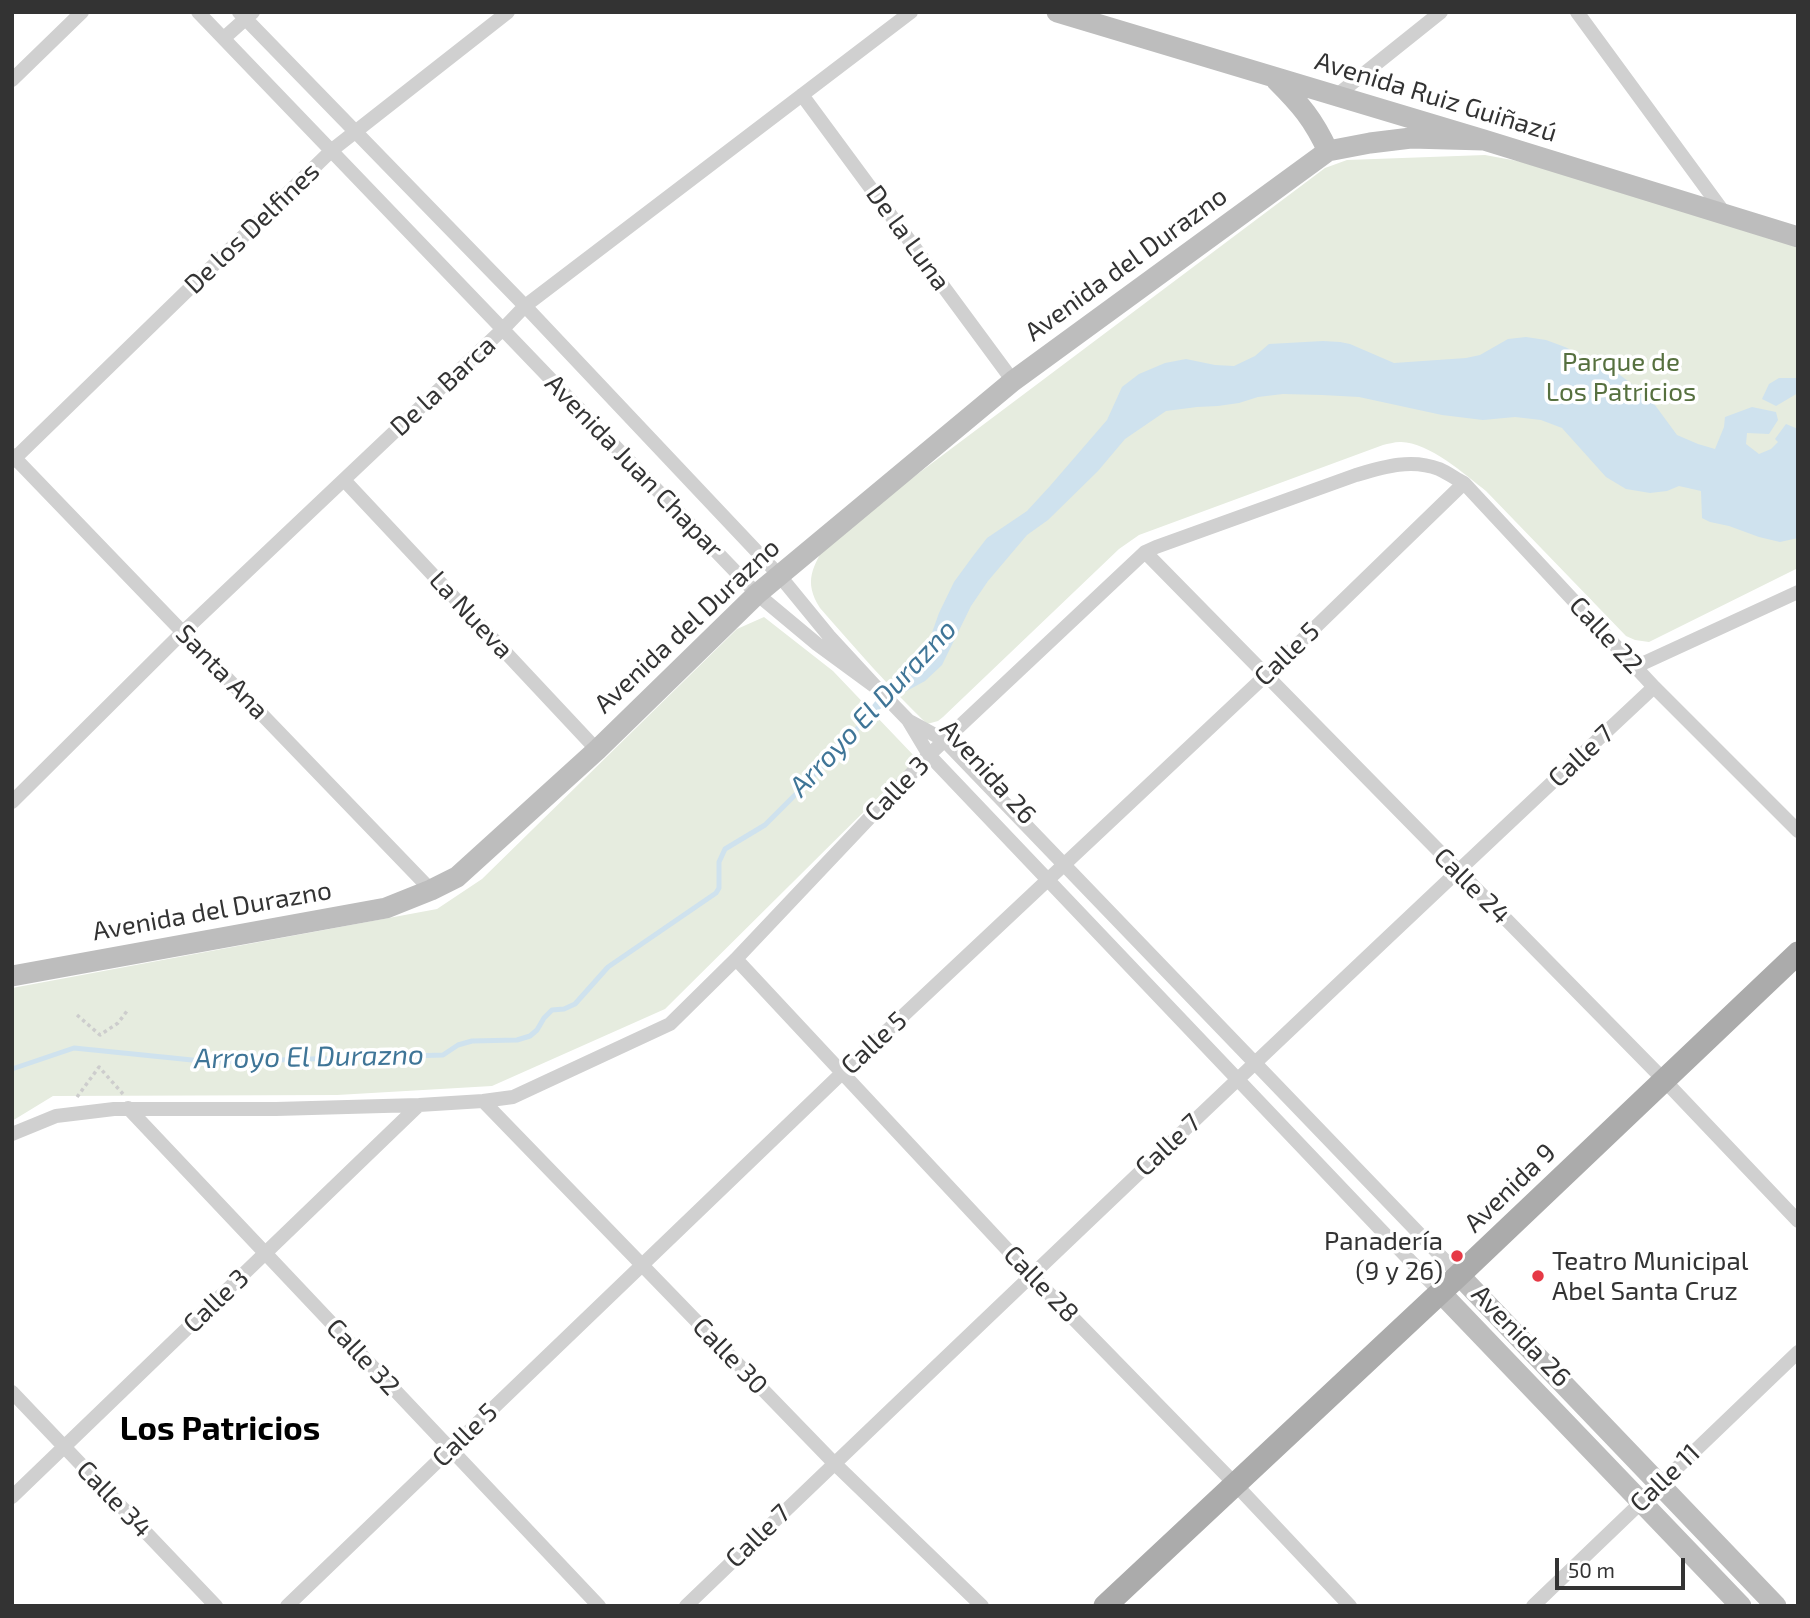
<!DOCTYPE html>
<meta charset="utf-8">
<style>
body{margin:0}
#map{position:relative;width:1810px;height:1618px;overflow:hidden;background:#fff;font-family:"Exo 2",sans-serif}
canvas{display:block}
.frame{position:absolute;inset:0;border:14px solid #333;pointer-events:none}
.scale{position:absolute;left:1555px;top:1558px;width:130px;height:32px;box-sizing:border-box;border:4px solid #333;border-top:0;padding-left:9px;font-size:21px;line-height:24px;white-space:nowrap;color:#333;-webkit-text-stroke:5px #fff;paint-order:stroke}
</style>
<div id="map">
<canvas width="1810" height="1618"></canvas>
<div class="frame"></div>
<div class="scale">50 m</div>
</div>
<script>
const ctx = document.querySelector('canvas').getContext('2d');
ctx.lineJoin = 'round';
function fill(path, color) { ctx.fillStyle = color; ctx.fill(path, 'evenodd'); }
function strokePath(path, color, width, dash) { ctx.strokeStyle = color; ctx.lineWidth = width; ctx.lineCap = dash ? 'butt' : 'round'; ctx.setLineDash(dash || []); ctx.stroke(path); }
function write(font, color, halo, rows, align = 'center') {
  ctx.font = font + ' "Exo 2",sans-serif'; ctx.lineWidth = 7; ctx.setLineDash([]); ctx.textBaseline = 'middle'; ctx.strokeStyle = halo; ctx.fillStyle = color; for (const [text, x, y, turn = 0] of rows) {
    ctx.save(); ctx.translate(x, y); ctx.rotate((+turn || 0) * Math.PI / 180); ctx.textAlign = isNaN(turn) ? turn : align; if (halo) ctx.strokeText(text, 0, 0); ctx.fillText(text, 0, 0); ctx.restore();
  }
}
fill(new Path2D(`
 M1485,155L1523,162L1798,246V568L1649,642L1635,640L1626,636L1486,491C1466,475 1427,441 1400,442C1394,442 1388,444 1383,445L1139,535L1119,549L943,717L938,721L927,724C889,687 855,648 820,608C803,581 813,567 827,542L1325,168L1347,160Z
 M764,617L833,671L917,759L665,1009L492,1086L337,1095L53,1096L12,1121V988L437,909L482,879L737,629Z`), '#e6ecdf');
fill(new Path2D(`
 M1526,337L1546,340L1565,347L1616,372L1633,385L1652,401L1677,435L1698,444L1715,449L1724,427L1725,417L1752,407L1776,412L1778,420L1769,434L1747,433L1746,444L1759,454L1771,449L1778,442L1775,439L1786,424L1798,429V538L1780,542L1759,537L1729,526L1710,522L1702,518L1701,491L1679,486L1667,491L1650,493L1626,489L1606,477L1562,428L1541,420L1515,417L1483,420L1442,415L1359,397L1322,395L1283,394L1258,397L1239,403L1218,406L1197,407L1166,411L1125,439L1098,471L1048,520L1027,535L988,581L971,606L942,665L925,681L903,693L863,721L867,712L893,678L918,658L929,641L939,613L954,582L973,556L987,538L1027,511L1050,486L1107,420L1122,387L1139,374L1165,363L1186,359L1215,365L1234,366L1255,356L1269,344L1323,341L1340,342L1350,344L1394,363L1466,358L1480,355L1508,339Z
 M1779,378H1798V393L1776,406L1762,399L1769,384Z`), '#cfe2ee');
strokePath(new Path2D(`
 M12,1069L74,1048L212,1062L443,1055L458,1045L472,1041L517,1040L530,1036L537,1030L544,1018L552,1010L564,1009L575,1004L608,967L716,893L719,888V862L725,849L765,825L806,784L868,717`), '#cfe2ee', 5);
strokePath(new Path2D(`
 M77,1015L100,1035L118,1023L127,1011
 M77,1097L99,1067L123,1094`), '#cdcdcd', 3.5, [3.5, 3.5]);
strokePath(new Path2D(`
 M198,12L757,594L817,644L877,688L829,636L779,575L525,306L239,12
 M1577,12L1725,214
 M224,38L253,12
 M12,80L82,12
 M802,95L1013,381
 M1336,96L1441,12
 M12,455L431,890
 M12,461L332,150L508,12
 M344,480L597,750
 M1145,552L1664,1080L1798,1221
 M1635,667L1798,592
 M877,688L908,720L929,755L1440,1292
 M909,721L944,740L1459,1275
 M12,802L183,632L503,329L525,306L911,12
 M736,959L1031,1275L1236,1485L1350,1606
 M483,1101L834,1463L982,1606
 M128,1108L599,1606
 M12,1134L56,1116L114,1109H276L419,1105L483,1101L513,1097L670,1024L736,959L929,755L1145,552L1156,547L1356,475C1383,467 1411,458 1439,469C1448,473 1456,479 1464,483L1654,687L1798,831
 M12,1392L216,1606
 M12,1497L419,1105
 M287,1606L842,1073L1265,676L1464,483
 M686,1606C1007,1298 1329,991 1654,687
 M1533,1606L1798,1352`), '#d0d0d0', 14);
strokePath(new Path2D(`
 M1057,12L1484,140L1798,237
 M1276,80C1301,105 1313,119 1328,151
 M12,976L386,908L431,890L457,877L597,750L757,594L1013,381L1328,151L1370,143L1411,138L1484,140
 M1459,1275L1776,1606
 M1440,1292L1741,1606`), '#bdbdbd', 21);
strokePath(new Path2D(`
 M1105,1606L1459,1275L1798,953`), '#ababab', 23);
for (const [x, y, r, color] of [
 [1457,1256,7,"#e63946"],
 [1538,1276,7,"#e63946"]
]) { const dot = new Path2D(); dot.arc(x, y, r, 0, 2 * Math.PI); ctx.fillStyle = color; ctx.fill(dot); strokePath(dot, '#fff', 2.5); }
write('26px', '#333', '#fff', [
 ["Avenida Ruiz Guiñazú",1436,97,17],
 ["De los Delfines",252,228,-44],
 ["De la Luna",908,238,54],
 ["Avenida del Durazno",1126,264,-36],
 ["De la Barca",443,386,-43],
 ["Avenida Juan Chapar",634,466,46],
 ["La Nueva",471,615,47],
 ["Avenida del Durazno",687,626,-43],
 ["Calle 22",1606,635,47],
 ["Calle 5",1287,654,-44],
 ["Santa Ana",222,672,46],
 ["Calle 7",1581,756,-43],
 ["Avenida 26",988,772,48],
 ["Calle 3",897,789,-46],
 ["Calle 24",1472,886,45],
 ["Avenida del Durazno",212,911,-10],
 ["Calle 5",874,1043,-43],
 ["Calle 7",1168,1145,-43],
 ["Avenida 9",1510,1188,-44],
 ["Calle 28",1041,1284,46],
 ["Calle 3",216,1301,-44],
 ["Avenida 26",1521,1336,46],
 ["Calle 30",730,1356,46],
 ["Calle 32",363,1357,47],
 ["Calle 5",465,1435,-44],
 ["Calle 11",1665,1478,-44],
 ["Calle 34",114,1499,46],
 ["Calle 7",758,1536,-44]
]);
write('26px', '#56703f', '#fff', [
 ["Parque de",1621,362],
 ["Los Patricios",1621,392]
]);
write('26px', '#333', '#fff', [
 ["Panadería",1443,1241],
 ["(9 y 26)",1443,1271],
 ["Teatro Municipal",1552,1261,"left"],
 ["Abel Santa Cruz",1552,1291,"left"]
], 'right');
write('italic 28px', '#3f7597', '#fff', [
 ["Arroyo El Durazno",873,708,-47],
 ["Arroyo El Durazno",309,1057,-1]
]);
write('bold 33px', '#000', '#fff', [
 ["Los Patricios",220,1429]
]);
</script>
